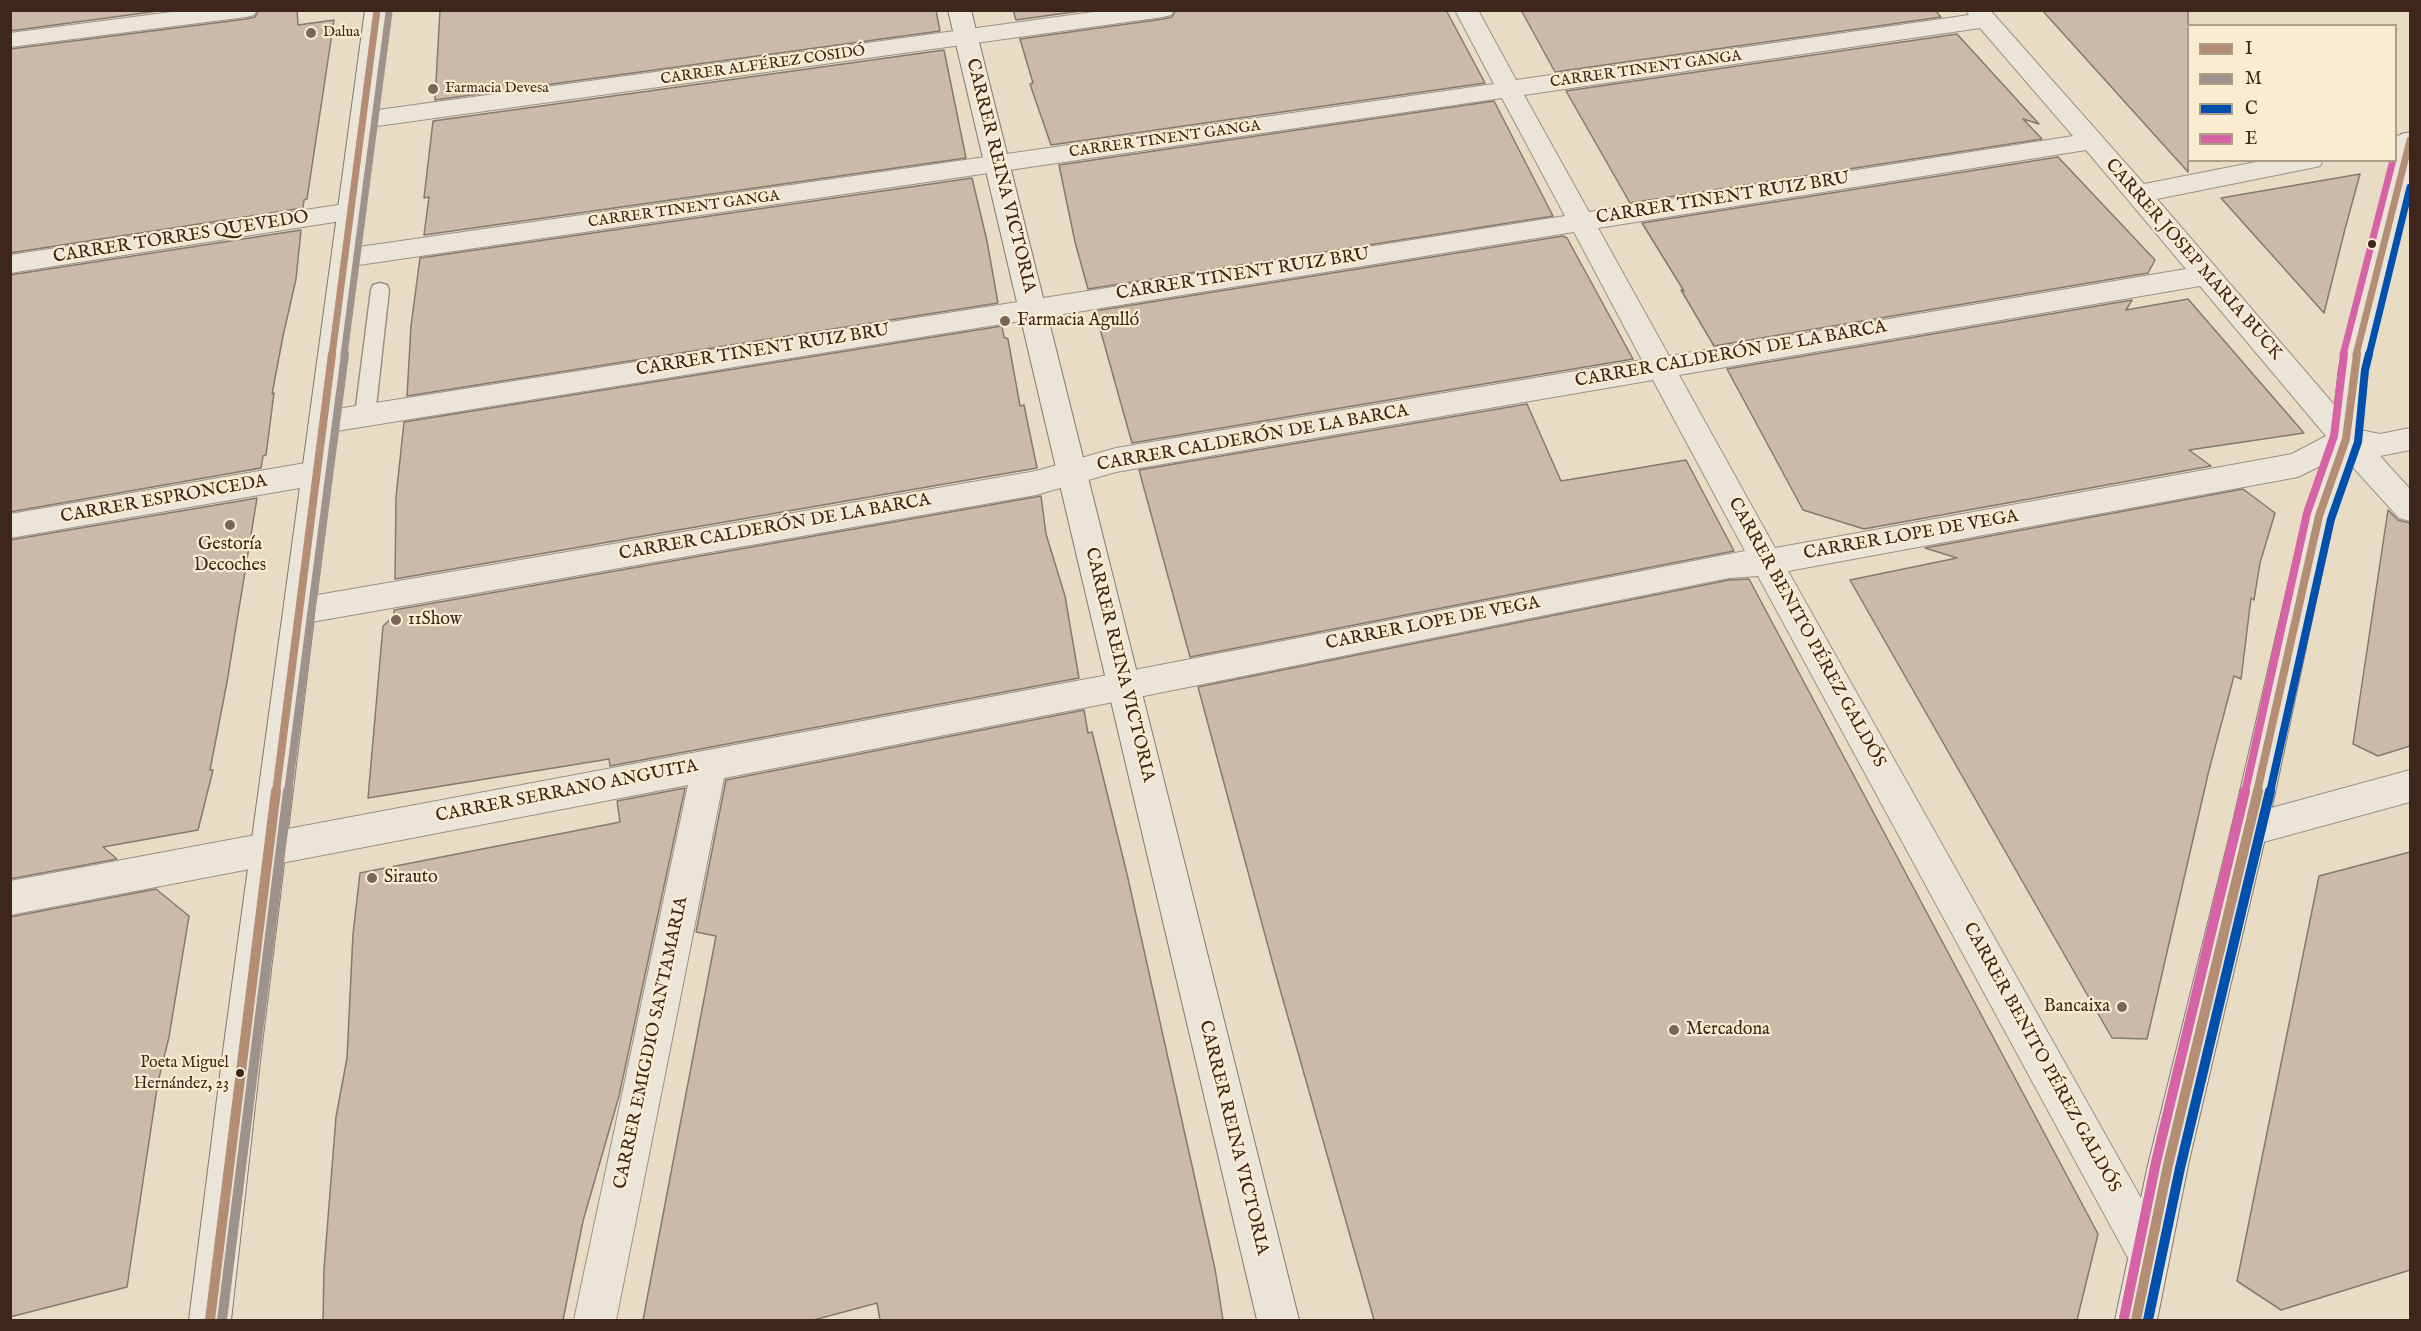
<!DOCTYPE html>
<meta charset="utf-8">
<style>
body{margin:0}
#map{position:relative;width:2421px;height:1331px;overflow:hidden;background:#e8dcc5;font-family:"IM FELL English",serif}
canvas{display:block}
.frame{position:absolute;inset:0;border:12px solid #3e271a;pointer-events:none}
.legend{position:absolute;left:2187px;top:24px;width:210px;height:138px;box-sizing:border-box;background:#f9ecd0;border:2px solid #ae9d87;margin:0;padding:8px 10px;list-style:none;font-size:18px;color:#3e271a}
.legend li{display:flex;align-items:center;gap:12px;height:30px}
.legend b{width:30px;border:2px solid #ae9d87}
</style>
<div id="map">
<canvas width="2421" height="1331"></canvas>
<div class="frame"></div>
<ul class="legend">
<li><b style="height:8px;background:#b38d74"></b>I</li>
<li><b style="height:8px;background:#9e938c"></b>M</li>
<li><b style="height:8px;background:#0150ad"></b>C</li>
<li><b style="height:8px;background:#d663a6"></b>E</li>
</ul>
</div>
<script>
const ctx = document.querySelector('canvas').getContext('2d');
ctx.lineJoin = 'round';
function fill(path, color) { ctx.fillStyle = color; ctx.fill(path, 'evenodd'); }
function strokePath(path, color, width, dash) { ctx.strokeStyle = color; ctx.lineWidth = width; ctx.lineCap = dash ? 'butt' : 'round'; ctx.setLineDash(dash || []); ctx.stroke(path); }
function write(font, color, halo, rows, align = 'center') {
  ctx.font = font + ' "IM FELL English",serif'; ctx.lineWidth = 4.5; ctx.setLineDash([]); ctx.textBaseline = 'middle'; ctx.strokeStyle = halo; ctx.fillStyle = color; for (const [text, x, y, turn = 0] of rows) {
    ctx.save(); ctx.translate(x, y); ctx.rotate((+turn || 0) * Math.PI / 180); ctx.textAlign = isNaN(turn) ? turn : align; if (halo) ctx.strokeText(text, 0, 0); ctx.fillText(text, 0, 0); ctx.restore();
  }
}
const building = new Path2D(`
 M10,10H166L10,31Z
 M259,10H297L298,25L334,20L307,199L304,200L303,208L10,253V49L246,19L255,17Z
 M440,10H936L940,31L435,100Z
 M1013,10H1088L1016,20Z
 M1176,10H1446L1485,83L1051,145L1030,84L1033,83L1020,39L1163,19L1172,17Z
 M1521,10H1935L1941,17L1555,72Z
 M2042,10H2188V172Z
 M1957,34L2039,124L2023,119L2042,139L1630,203L1566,91Z
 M944,50L966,158L424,235L429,197L424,198L433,121Z
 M1494,101L1553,216L1088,289L1075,242L1059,165Z
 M2058,157L2155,260L2148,273L1714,346L1681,290L1684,291L1642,223Z
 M2360,174L2345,229L2324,313L2221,198Z
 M972,178L987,241L998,303L407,396L411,326L420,258Z
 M301,230L296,279L283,336L272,394L274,393L266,455L263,456L261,468L10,512V275Z
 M1563,236L1567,238L1633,359L1132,443L1095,311Z
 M2188,299L2304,433L2189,450L2211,466L1864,529L1803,510L1727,369L2132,300L2126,310Z
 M1002,326L1004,337L1008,339L1020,406L1024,405L1037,468L395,579L396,497L404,422Z
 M1527,404L1561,481L1686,460L1734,551L1190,657L1139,470Z
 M2243,489L2275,513L2260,563L2254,600L2251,598L2241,679L2234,676L2209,770L2147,1039L2112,1038L1850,580L1957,558L1925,548Z
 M1041,496L1046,534L1065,596L1079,678L610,766L609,759L368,798L383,626L394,616V610Z
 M257,498L227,682L210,770H213L198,830L103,847L117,859L10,879V540Z
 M2388,510L2398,520L2410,523V746L2378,756L2353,744Z
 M1749,579L2098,1234L2077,1320H1374L1274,968L1198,687L1729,580Z
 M1084,710L1088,733L1092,732L1127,874L1215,1269L1223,1320H880L877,1303L814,1320H643L716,936L696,932L726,780Z
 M685,788L619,1096L583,1221L563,1320H323L324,1269L336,1117L347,1058L353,934L360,873L620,822L617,801Z
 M2410,852V1270L2281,1310L2237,1281L2319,876Z
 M156,889L189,916L169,1037L158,1082L127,1287L10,1317V917Z`);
fill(building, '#cdb9a8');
strokePath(building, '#847a6e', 1.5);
const lane = new Path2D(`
 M380,283L387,285L389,290L375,415L372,420L365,423L358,420L355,415L371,290L373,285Z`);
const street = new Path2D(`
 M187,10H257L254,15L246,17L10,47V33Z
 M1108,10H1174L1171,15L1163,17L363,128L354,126L351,120L354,114L363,112Z
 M1455,10H1478L1516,80L1969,15L1966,10H1990L2144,184L2266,160H2323L2320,166L2311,168L2157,199L2355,429L2380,434L2410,428V450L2380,456L2410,489V521L2399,518L2342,455L2298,477L1788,571L2164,1239L2170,1254L2164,1269L2149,1275L2134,1269L1758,576L1729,578L1124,700L724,778L616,1320H574L688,785L10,915V881L1124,672L1745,551L1653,380L1116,472L1036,495L300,624L289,621L284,611L289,601L300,598L1036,471L1116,448L1642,360L1574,232L324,433L314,430L309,422L314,414L324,411L1565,216L1502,98L345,267L336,265L332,258L336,251L345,249L1494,84ZM1980,28L2073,136L1589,212L1524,95ZM2086,150L2186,269L1669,356L1598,228ZM2200,286L2326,436L2292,454L1775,548L1679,375Z
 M2410,133V149L2396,152V136Z
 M351,203L360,206L364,212L360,218L10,273V255Z
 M317,461L328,465L332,473L328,481L317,485L10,538V514Z
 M2410,770V802L2249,846L2236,842L2231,830L2236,818L2249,814Z`);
const secondary = new Path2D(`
 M365,10H388L262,1044L231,1320H189L224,1044Z
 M948,10H971L1299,1320H1257Z
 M2410,132V190L2367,368L2361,439L2334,516L2267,830L2188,1165L2157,1320H2115L2148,1165L2231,830L2304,516L2331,439L2339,368L2392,160H2396V148L2401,134Z`);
strokePath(lane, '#9c9284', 3);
strokePath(street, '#9c9284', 2);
strokePath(secondary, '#847a6e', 2);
fill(lane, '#ebe5d9');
fill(street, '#ebe5d9');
fill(secondary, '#ebe5d9');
strokePath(new Path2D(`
 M332,355L377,10
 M2356,355L2410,140`), '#b38d74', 7);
strokePath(new Path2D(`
 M276,792L332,354
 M2257,792L2319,516L2346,439L2357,354`), '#b38d74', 8);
strokePath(new Path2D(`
 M210,1320L276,791
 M2136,1320L2168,1165L2258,791`), '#b38d74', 10);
strokePath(new Path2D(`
 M344,355L389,12`), '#9e938c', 7);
strokePath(new Path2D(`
 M288,792L345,354`), '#9e938c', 8);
strokePath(new Path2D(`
 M222,1320L288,791`), '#9e938c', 10);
strokePath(new Path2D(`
 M2369,355L2410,187`), '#0150ad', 7);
strokePath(new Path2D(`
 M2270,792L2331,519L2358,442L2365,370L2369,354`), '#0150ad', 8);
strokePath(new Path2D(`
 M2148,1320L2180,1168L2270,791`), '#0150ad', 10);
strokePath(new Path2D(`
 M2343,355L2393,160`), '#d663a6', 7);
strokePath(new Path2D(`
 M2245,792L2307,513L2334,436L2344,354`), '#d663a6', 8);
strokePath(new Path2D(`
 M2124,1318L2156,1162L2245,791`), '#d663a6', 10);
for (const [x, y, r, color] of [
 [311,33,6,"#7a6656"],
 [433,89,6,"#7a6656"],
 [2372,244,5,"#3e271a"],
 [1005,321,6,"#7a6656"],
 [230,525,6,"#7a6656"],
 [396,620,6,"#7a6656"],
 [372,878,6,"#7a6656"],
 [2122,1007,6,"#7a6656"],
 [1674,1030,6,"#7a6656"],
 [240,1073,5,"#3e271a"]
]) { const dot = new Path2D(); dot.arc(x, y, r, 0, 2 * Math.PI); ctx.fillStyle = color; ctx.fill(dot); strokePath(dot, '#f9ecd0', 2); }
write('15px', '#3e271a', '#f9ecd0', [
 ["Dalua",323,33],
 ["Farmacia Devesa",445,89]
], 'left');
write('15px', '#3e271a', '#f9ecd0', [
 ["CARRER ALFÉREZ COSIDÓ",763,66,-8],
 ["CARRER TINENT GANGA",1646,70,-8],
 ["CARRER TINENT GANGA",1165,140,-8],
 ["CARRER TINENT GANGA",684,210,-8]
]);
write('16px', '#3e271a', '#f9ecd0', [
 ["Poeta Miguel",229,1064],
 ["Hernández, 23",229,1085]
], 'right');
write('18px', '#3e271a', '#f9ecd0', [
 ["CARRER REINA VICTORIA",1000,176,76],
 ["CARRER TINENT RUIZ BRU",1723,199,-9],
 ["CARRER TORRES QUEVEDO",181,238,-9],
 ["CARRER JOSEP MARIA BUCK",2193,260,49],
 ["CARRER TINENT RUIZ BRU",1243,275,-9],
 ["CARRER TINENT RUIZ BRU",763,351,-9],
 ["CARRER CALDERÓN DE LA BARCA",1731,355,-10],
 ["CARRER CALDERÓN DE LA BARCA",1253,439,-10],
 ["CARRER ESPRONCEDA",164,500,-10],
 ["CARRER CALDERÓN DE LA BARCA",775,528,-10],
 ["CARRER LOPE DE VEGA",1911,536,-10],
 ["CARRER LOPE DE VEGA",1433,624,-11],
 ["CARRER BENITO PÉREZ GALDÓS",1806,633,61],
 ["CARRER REINA VICTORIA",1119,665,76],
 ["CARRER SERRANO ANGUITA",567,792,-11],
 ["CARRER EMIGDIO SANTAMARIA",652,1043,-78],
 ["CARRER BENITO PÉREZ GALDÓS",2041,1058,61],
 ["CARRER REINA VICTORIA",1233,1138,76]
]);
write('18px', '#3e271a', '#f9ecd0', [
 ["Farmacia Agulló",1017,321],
 ["Gestoría",230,545,"center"],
 ["Decoches",230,566,"center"],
 ["11Show",408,620],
 ["Sirauto",384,878],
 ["Bancaixa",2110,1007,"right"],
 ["Mercadona",1686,1030]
], 'left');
</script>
